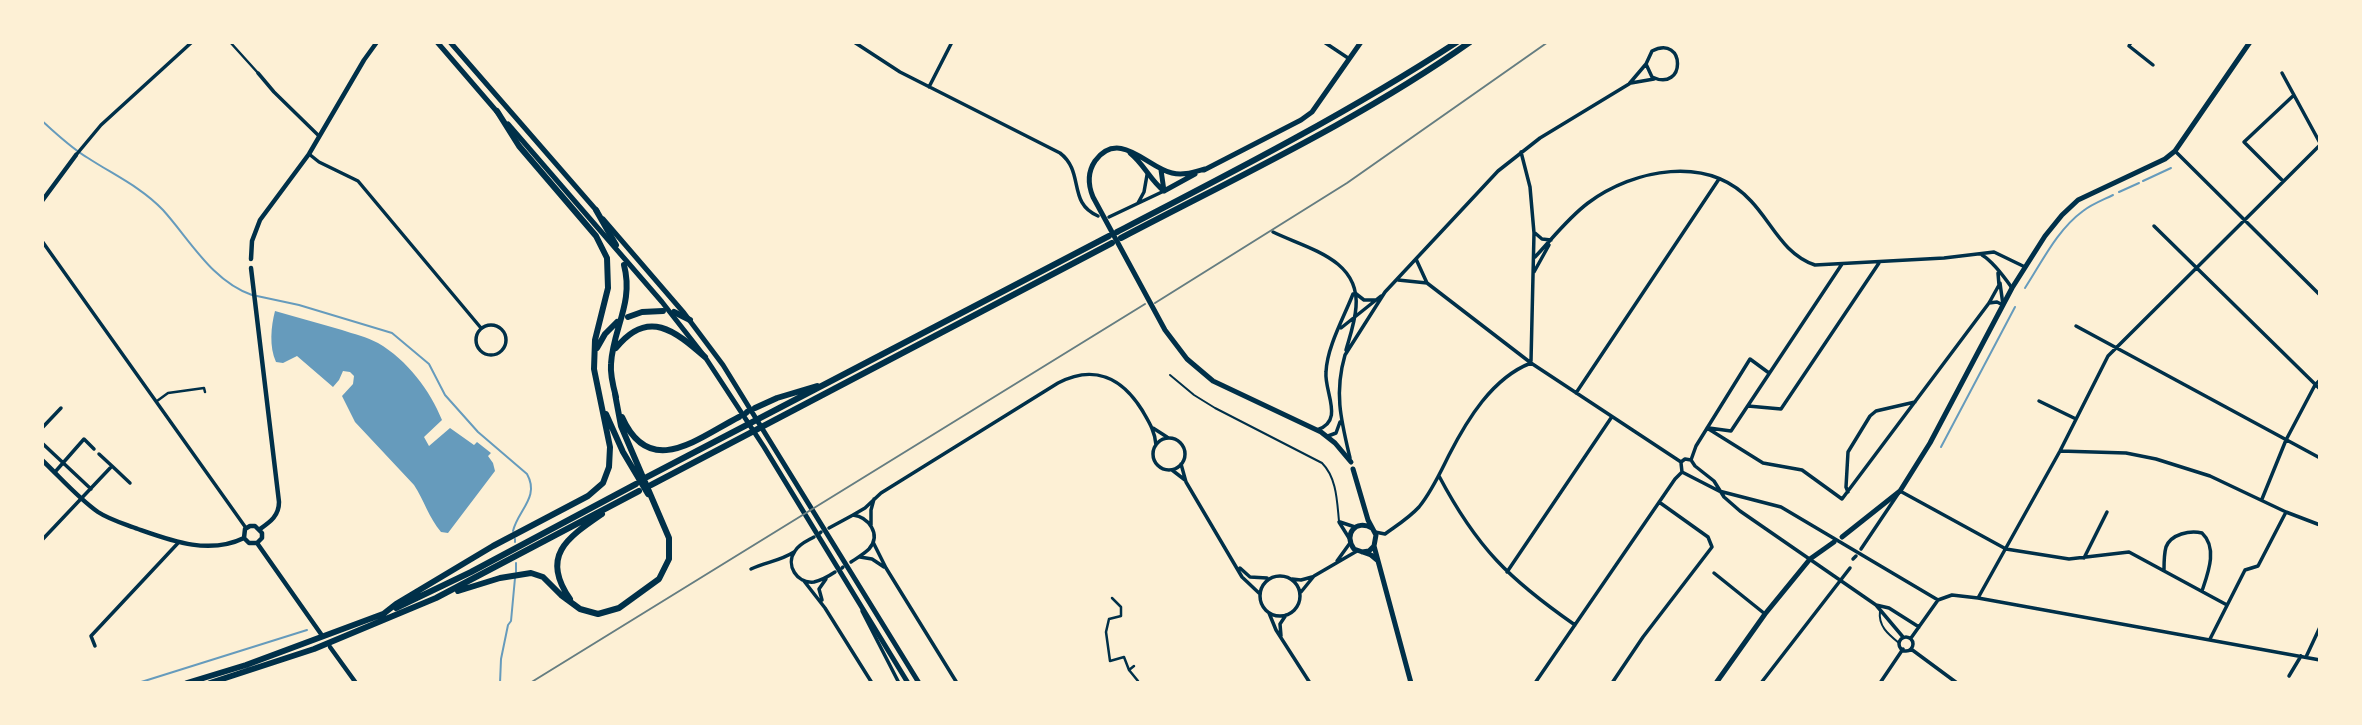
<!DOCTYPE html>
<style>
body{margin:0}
#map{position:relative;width:2362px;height:725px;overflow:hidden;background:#fdf0d5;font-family:"Golos Text",sans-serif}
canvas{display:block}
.frame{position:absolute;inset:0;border:44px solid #fdf0d5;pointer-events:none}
</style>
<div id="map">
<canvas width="2362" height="725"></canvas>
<div class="frame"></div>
</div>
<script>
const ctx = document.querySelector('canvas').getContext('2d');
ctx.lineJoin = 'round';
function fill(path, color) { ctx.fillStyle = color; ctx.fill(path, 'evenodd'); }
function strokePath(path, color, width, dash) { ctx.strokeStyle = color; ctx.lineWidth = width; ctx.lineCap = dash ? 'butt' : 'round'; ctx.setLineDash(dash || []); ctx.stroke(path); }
fill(new Path2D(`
 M275,311C297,317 320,324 342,330C354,334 367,337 378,343C407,360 430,390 442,420L424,437L429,446L450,428L474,445L477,442L491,453L488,456L493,463L495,471L448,533L441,532C429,518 424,500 414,485L355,422L342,396L353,384L354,376L350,372L343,371L339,380L333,387L297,356L283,363L276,362C269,347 271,326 275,311Z`), '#669bbc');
strokePath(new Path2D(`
 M42,121C57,134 71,148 88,158C114,175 141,187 163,210C190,240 212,281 252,295
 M2143,181L2171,168
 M2119,192L2139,183
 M2025,288C2042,262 2057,230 2083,211C2092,204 2103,200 2113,195
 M257,296L299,305L392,333L429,364L445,395L478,432L527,474C540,497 518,510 513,531
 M1941,447L2015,307
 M515,539V542
 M516,572V563
 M138,683L307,630
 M500,683L501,659L508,625L511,621L515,578`), '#669bbc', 2);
strokePath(new Path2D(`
 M1170,375L1194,395L1215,408L1322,463C1337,478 1337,502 1339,521
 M1880,611C1878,626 1888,634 1899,643`), '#003049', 2);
strokePath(new Path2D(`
 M230,42L258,73
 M157,401L168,393L204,388L205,392
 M1112,598L1121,607V616L1109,619L1106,632L1110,661L1124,657L1129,670
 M1134,666L1129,670L1138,681L1136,683`), '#003049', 2.5);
strokePath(new Path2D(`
 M854,42L900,72L1060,153C1085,172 1067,203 1098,216
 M1324,42L1348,58
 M2131,42L2129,46L2153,65
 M258,73L274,92L319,136
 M2282,73L2320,143
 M1631,83L1654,79
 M929,87L952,42
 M2175,151L2320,295
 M1521,152L1530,187L1534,233L1531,361
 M309,154L319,162L358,181L481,328
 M76,155L101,125L192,42
 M2283,181L2244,142L2294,95
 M1138,203L1144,192L1147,175
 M1109,217L1164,191
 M2154,226L2320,389
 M1273,232C1308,249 1360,259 1356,307C1355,322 1350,336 1346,350
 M1535,233L1542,239L1551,240
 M42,241L246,528
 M1982,255C1992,261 2005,278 2012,288
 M1535,257C1552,239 1568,218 1588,203C1634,169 1708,154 1751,201C1772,223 1783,254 1815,265L1944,258L1994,252L2025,267
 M1416,259L1427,283
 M1534,272L1549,245
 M1398,280L1427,283L1531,363L1681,462
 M1355,293L1364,300H1376
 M1989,303L1997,302L2003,305L2000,283
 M476 340a15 15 0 1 1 30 0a15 15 0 1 1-30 0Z
 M2076,326L2320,458
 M1341,328L1381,296
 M1576,393L1719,179
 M2039,401L2076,419
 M1748,406L1781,409L1879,263
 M42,428L61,408
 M1153,428L1167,437
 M1707,428L1763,463L1802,470L1842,499L1989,303L1999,285L1998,273
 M1709,428L1731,431L1842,264
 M1317,430C1345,421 1324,392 1326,372C1327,347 1344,317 1353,294
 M1328,436L1336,433L1340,422
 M1153 454a16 16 0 1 1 32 0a16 16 0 1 1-32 0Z
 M42,443L91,489
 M2060,451L2126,453L2156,459L2210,476L2286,512L2320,525
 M99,454L112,466
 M1350,458C1341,420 1334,393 1345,355L1385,292L1498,171L1540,138L1629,84L1646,64L1652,51C1686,34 1686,93 1652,77L1646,64
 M1691,460L1696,446L1750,359L1769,373
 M1681,462L1685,459L1691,460L1695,466L1714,481L1724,497L1740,511L1876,605L1903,637
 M1681,463L1682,472L1719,491L1781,507L1938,600
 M1181,464L1186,482L1242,577L1260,594
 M1172,470L1185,480
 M55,472L84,439L94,449
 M1439,476C1477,548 1509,579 1575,625
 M1848,492L1846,487L1848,452L1870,416L1876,411L1915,402
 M2262,499L2286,440L2315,385L2320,380
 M853,515L865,508L881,493L1058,383C1094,364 1122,378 1142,410C1149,422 1155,431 1156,445
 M1339,522L1349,538
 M1340,522L1355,527
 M871,525V510L874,499
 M829,528L853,515C868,517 882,534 869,549C864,554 857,558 851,562
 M1375,532L1385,534C1396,526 1409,518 1419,507C1432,491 1440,473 1449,455C1467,420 1492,378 1531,363
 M820,533L821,532
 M814,537C807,541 799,544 795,551C785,565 797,584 814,582C822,580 829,576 835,572
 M42,540L112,466L130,483
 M873,542L886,568L957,683
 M1861,549L1900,491L2006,549L2069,559L2129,552L2227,605
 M860,557L872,559L884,567
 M2084,558L2107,512
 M1853,559L1856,556
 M1337,561L1350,543
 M842,568L843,567
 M1240,568L1250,577L1267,578
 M751,569C766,562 780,561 794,552
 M2164,570C2164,563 2164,554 2166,547C2171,534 2190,530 2202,533C2218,548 2208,573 2202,591
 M1507,572L1611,418
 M1714,573L1765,614
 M1260 596a20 20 0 1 1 40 0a20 20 0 1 1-40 0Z
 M1292,579L1301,580L1312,577
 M804,581L825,608L872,683
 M1301,592L1314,576L1357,551
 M1978,598L2060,451L2108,356L2320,145
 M822,600L819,589L826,579
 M1938,600L1952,595L1978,598L2320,660
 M1876,605L1889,608L1919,627
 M862,611L899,683
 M1269,613L1276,630L1310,683
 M1281,636L1280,624L1286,615
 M1899 644a7 7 0 1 1 14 0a7 7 0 1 1-14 0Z
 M1911,638L1938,600
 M2210,639L2245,570L2258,566L2286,512
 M95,646L91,636L179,542
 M1911,649L1957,683
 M2306,657L2320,627
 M2289,676L2301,656
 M1535,683L1675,479L1682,472
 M1612,683L1643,637L1712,547L1708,537L1659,502
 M1761,683L1850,568
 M1880,683L1903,649`), '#003049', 3.5);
strokePath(new Path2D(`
 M42,201L76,155
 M251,259L252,241L260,220L309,154L364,60L377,42
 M251,268L279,502C279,516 270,522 260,529
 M42,460C60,477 78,498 98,512C110,520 125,524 138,529C172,541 209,555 244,538
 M244,538L245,529L250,526H255L262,533V538L257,543
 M244,538L249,543H257
 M257,543L321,634
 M330,647L356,683`), '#003049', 4.5);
strokePath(new Path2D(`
 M437,42L499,114
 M450,42L597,211
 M508,124L662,302L705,357L764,447L908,683
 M1130,153C1144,164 1150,180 1164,191
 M1205,169C1194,172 1183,176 1172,173C1148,168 1119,128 1095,161C1087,173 1088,185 1093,197L1165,330L1187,359L1213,381L1321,432L1335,443L1351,462
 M1161,170L1164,191
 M1204,170L1301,120L1312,112L1361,42
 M1164,191L1195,174
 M603,219L684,313L723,365L919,683
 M1353,469L1368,520L1376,535L1374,546L1369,551L1362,552
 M1372,528C1356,519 1343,534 1354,549L1371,555L1377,560
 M1842,537L1900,491L1930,443L2012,288L2045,236L2062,215L2078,200L2165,159L2175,151L2250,42
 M1374,546L1411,683
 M1716,683L1765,614L1810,559L1834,542`), '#003049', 5);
strokePath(new Path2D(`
 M596,210L616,245
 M1117,232C1233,172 1348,113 1457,42
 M1121,238C1239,176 1361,119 1470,42
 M674,312L690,320
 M628,317L642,312L663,311
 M597,348L605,334L617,322
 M616,348C648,308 675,331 705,357
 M616,397C613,386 610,375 611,364C613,328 634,303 624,265
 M755,408L777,398L817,386
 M746,413L747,412
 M606,414L623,452L648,494
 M622,417C650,480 698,438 739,417
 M647,477L1109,236
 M651,485L1112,243
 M458,591L500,578L531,573L543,577L561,595L580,609L598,614L619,608L659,579L669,559V538L621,426L615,394
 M570,599C540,556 567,538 602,514
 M396,608L471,572L636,484
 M382,615L396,604L493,546L588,496L603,483L609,467L610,447L594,369L595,340L608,288L607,258L596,236L519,146L497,111
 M187,683L246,665L383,614
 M210,683L314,649L436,598L639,491`), '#003049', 6);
strokePath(new Path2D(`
 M1155,303L1347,183L1548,42
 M530,683L1145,304`), '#657d81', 2);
</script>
